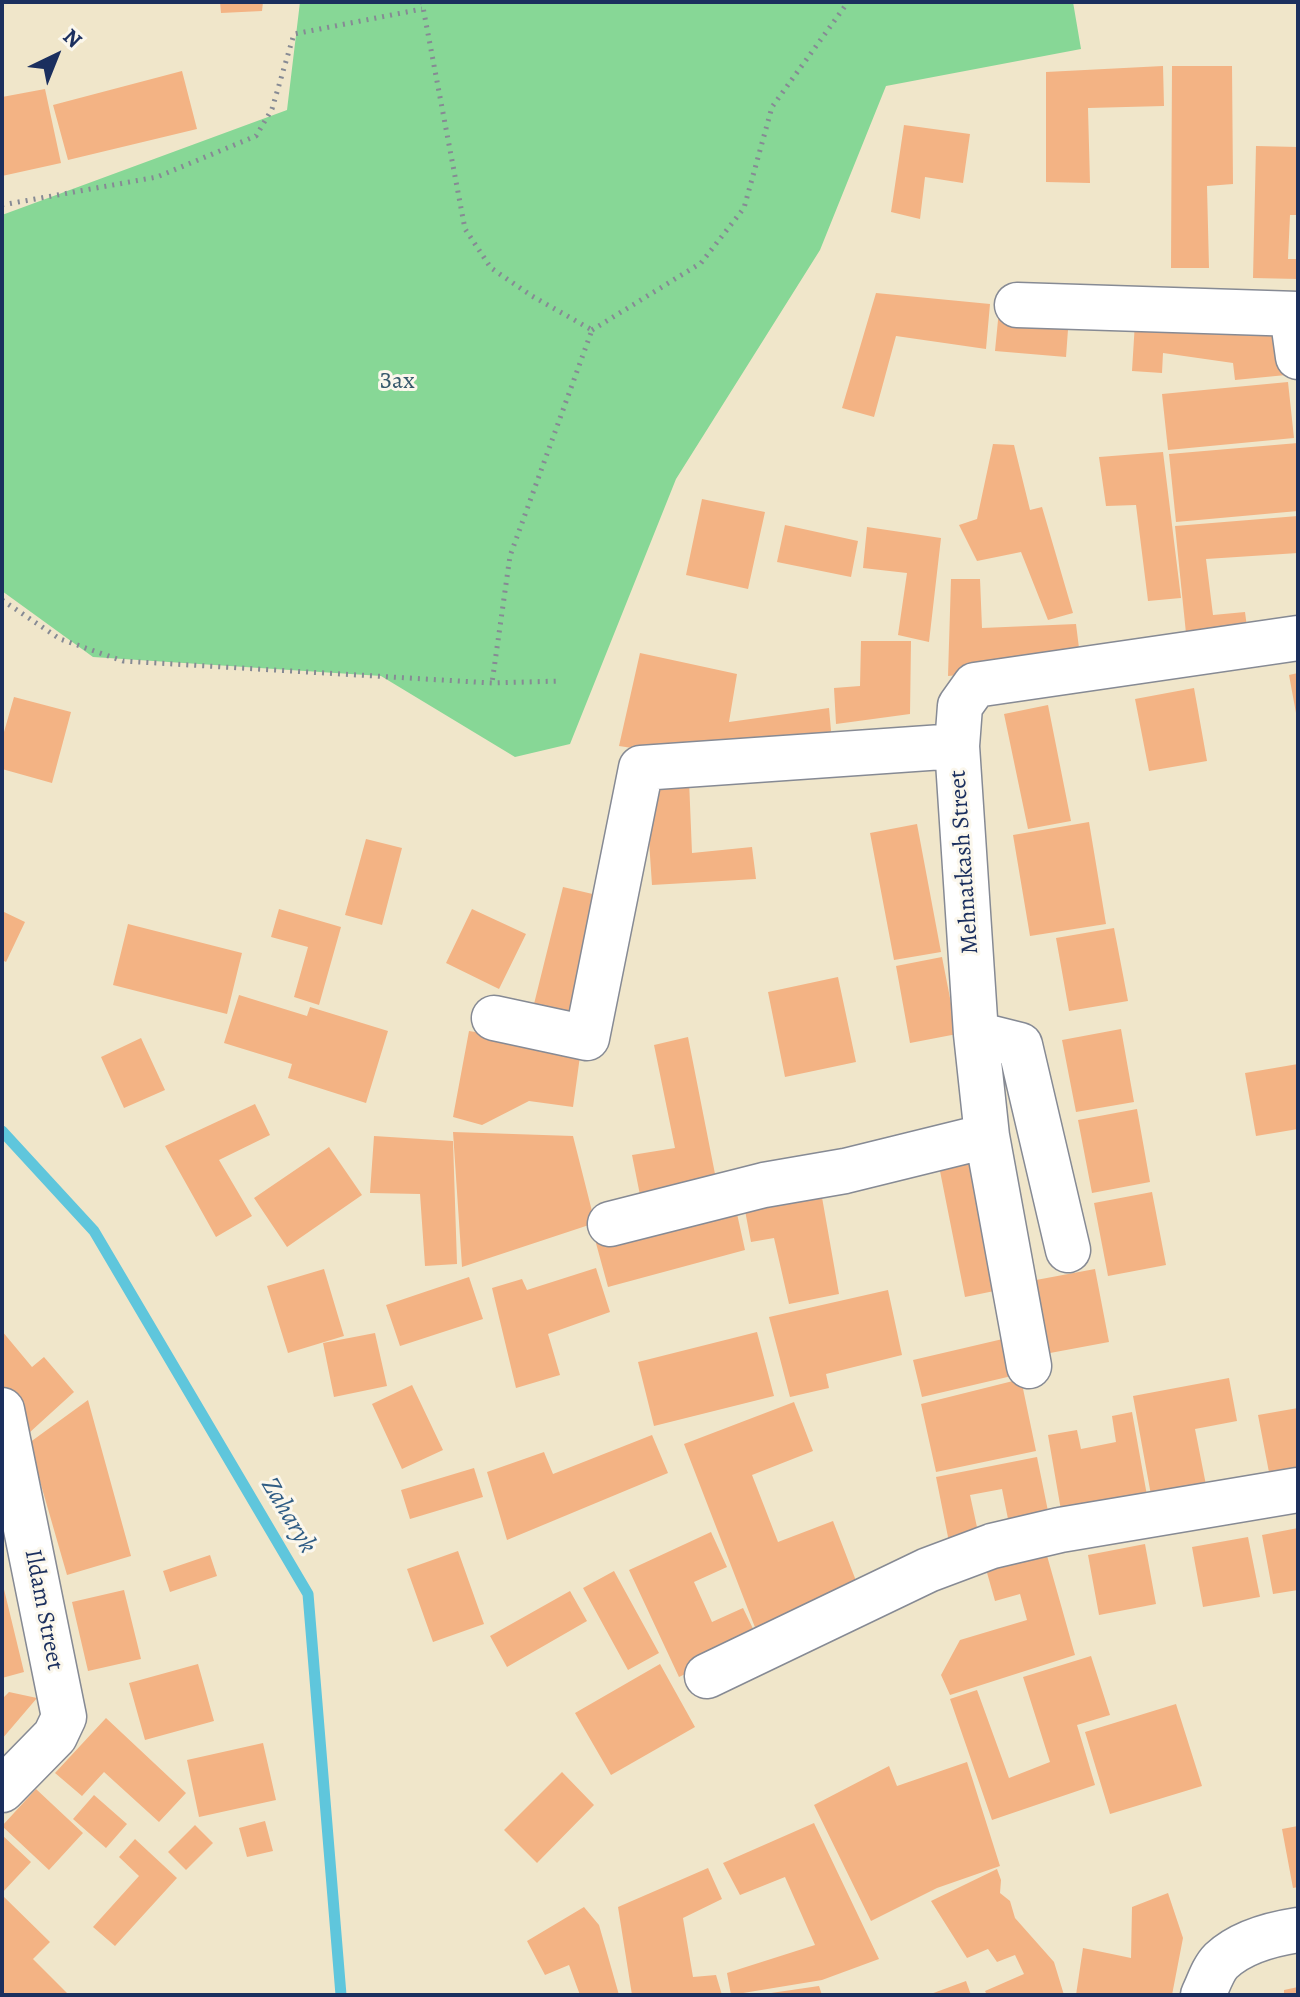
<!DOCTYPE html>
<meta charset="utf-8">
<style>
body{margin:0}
#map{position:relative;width:1300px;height:1997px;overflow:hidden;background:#f0e6ca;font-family:Alegreya,serif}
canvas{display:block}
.frame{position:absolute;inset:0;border:4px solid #1b2f5e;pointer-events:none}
.north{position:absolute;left:16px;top:16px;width:80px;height:80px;-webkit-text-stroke:6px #fbf7ec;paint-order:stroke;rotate:43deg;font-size:22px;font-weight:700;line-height:32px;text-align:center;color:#1b2f5e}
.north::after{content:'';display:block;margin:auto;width:28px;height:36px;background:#1b2f5e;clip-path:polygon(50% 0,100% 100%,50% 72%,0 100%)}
</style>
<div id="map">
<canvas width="1300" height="1997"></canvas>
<div class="frame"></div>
<div class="north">N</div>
</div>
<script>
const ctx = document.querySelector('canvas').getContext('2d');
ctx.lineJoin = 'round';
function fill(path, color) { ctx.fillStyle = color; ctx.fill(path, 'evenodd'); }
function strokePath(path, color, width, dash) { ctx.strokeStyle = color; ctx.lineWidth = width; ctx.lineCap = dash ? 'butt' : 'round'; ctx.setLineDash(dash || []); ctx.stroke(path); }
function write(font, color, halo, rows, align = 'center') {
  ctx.font = font + ' Alegreya,serif'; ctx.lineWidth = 6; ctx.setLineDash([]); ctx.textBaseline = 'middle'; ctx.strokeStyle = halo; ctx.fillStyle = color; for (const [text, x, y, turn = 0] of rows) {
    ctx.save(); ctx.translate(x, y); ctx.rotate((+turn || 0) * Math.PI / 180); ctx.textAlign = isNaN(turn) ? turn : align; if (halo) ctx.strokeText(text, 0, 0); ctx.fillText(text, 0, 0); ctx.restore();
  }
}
fill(new Path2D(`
 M300,2H1073L1081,49L886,86L820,250L676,479L570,744L515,757L381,676L93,657L2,591V215L287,110Z`), '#87d796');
strokePath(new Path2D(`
 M2,1131L94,1231L308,1594L341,1995`), '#5fc6dc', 11);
fill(new Path2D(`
 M220,2H263L262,11L221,13Z
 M1163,66L1164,106L1088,108L1090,183L1046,182V72Z
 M1172,66H1232L1233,184L1207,186L1209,268H1171Z
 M182,71L197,129L68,160L53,105Z
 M45,89L61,163L2,176V97Z
 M904,125L970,134L963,183L925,177L920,219L891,212Z
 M1256,146L1298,147V215H1290L1288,259H1298V279L1253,278Z
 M876,293L990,304L986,349L896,336L874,417L842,408Z
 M999,310L1069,316L1066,357L995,351Z
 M1135,322L1286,337V375L1235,380L1233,363L1163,353L1162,373L1132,371Z
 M1288,382L1294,438L1168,450L1162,394Z
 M1298,443V511L1176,522L1169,454Z
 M993,444L1014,445L1030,510L1042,507L1073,613L1048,620L1021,552L977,561L959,525L977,519Z
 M1163,452L1181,598L1148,601L1136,505L1106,506L1099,457Z
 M702,499L765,512L748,589L686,575Z
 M1298,516V553L1206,559L1213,615L1245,612L1248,635L1187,643L1175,526Z
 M785,525L858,541L851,577L777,562Z
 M867,527L941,538L929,642L898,635L907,573L863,568Z
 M951,579H980L982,628L1076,624L1081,664L948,676Z
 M861,641H911L910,714L836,724L834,688L860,686Z
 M640,653L737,674L729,722L829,708L832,742L712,760L619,746Z
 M1298,673V713H1296L1289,675Z
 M1194,688L1207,761L1149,771L1135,699Z
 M14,697L71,712L52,783L2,769V739Z
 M1048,705L1071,821L1028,829L1004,714Z
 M689,780L692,853L752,847L756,879L652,885L645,782Z
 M1089,822L1106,924L1030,936L1013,835Z
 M917,824L941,952L894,960L870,833Z
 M366,839L402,848L382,925L345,915Z
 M563,887L601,896L571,1017L533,1008Z
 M279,909L341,927L319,1005L294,997L308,947L271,937Z
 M472,909L526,934L499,989L446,963Z
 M2,911L25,922L6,962L2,960Z
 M128,924L242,953L227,1014L113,985Z
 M1114,928L1128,1001L1069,1011L1056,938Z
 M942,957L957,1034L910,1043L896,966Z
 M838,977L856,1062L785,1077L768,992Z
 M239,995L307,1016L310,1007L388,1031L366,1103L288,1078L292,1064L224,1043Z
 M1121,1029L1134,1102L1076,1112L1062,1040Z
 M469,1031L581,1049L573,1107L529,1101L482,1125L453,1117Z
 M688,1037L716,1179L640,1195L632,1155L675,1148L654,1045Z
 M141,1038L165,1090L124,1108L101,1057Z
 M1298,1064V1129L1256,1136L1245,1073Z
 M255,1104L270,1135L219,1160L252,1216L216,1237L165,1146Z
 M1137,1109L1150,1182L1092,1193L1078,1120Z
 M453,1132L573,1136L595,1223L462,1267Z
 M374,1136L453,1141L457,1264L425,1266L420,1194L370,1193Z
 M329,1147L362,1195L287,1247L254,1198Z
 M976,1148L1004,1289L965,1297L937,1156Z
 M820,1186L839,1294L789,1304L774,1238L751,1242L743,1200Z
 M1152,1192L1166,1265L1108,1276L1094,1203Z
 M734,1200L745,1250L608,1287L594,1236Z
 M596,1268L610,1312L548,1334L560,1375L516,1388L492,1288L522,1279L527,1290Z
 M324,1269L344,1336L288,1353L267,1286Z
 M1095,1269L1109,1342L1050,1353L1036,1280Z
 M469,1277L483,1319L400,1346L386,1305Z
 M888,1290L902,1355L826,1374L829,1388L790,1397L769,1317Z
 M2,1331L32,1367L44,1357L74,1392L29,1433L2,1398Z
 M757,1332L774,1396L654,1426L638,1362Z
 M375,1333L387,1386L334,1397L323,1343Z
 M1007,1338L1016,1375L922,1397L913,1360Z
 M1229,1378L1237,1421L1195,1429L1206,1485L1151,1495L1133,1396Z
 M1021,1379L1036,1451L936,1472L921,1404Z
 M412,1385L443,1450L402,1469L372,1404Z
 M88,1400L131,1556L67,1575L29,1443Z
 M794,1402L813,1451L752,1475L778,1542L833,1521L858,1586L756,1630L684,1444Z
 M1298,1408V1483L1272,1488L1258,1415Z
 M1132,1412L1148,1501L1062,1516L1048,1435L1077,1430L1081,1449L1116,1442L1112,1416Z
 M652,1435L668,1473L507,1540L487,1472L544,1452L553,1474Z
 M1037,1457L1050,1521L1010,1529L1002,1489L970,1495L980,1541L950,1547L936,1477Z
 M474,1468L483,1497L410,1519L401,1490Z
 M1298,1528V1590L1273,1594L1262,1535Z
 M711,1532L727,1567L694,1582L712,1622L743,1608L758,1639L679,1677L629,1570Z
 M1248,1537L1260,1597L1203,1607L1192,1547Z
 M1145,1544L1156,1604L1099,1615L1088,1555Z
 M1044,1545L1075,1655L950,1695L941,1675L960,1640L1027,1620L1020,1594L995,1601L984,1562Z
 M458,1551L484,1624L433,1642L407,1569Z
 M210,1555L217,1576L170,1592L163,1571Z
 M614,1571L659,1653L628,1670L583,1588Z
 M2,1581L24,1672L2,1678Z
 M124,1590L141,1659L88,1671L72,1602Z
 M570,1591L587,1621L507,1667L490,1636Z
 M1091,1656L1110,1715L1077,1725L1095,1785L992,1820L950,1699L977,1690L1009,1778L1050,1762L1023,1677Z
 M198,1664L214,1721L145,1740L129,1683Z
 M660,1664L695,1727L611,1775L575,1713Z
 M9,1692L37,1698L2,1739V1699Z
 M1176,1704L1202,1786L1110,1814L1085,1732Z
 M106,1718L186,1793L159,1822L104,1772L82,1796L55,1773Z
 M263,1743L276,1800L199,1817L187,1760Z
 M967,1762L1000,1866L937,1888L871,1921L814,1805L889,1766L897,1786Z
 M562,1772L594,1805L537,1863L504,1830Z
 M36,1789L83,1833L49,1870L2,1826Z
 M94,1795L127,1824L106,1848L73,1819Z
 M265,1821L273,1851L247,1857L239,1828Z
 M814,1823L879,1959L822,1980L731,1995L727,1973L815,1945L785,1877L740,1895L723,1863Z
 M195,1825L213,1843L186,1870L168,1852Z
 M1298,1826V1887L1293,1888L1282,1829Z
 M2,1835L31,1862L2,1893Z
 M135,1839L177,1878L115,1946L93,1927L139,1876L119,1857Z
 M708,1868L722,1899L683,1918L693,1977L716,1975L722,1995H632L618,1907Z
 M997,1869L1001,1880L1000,1893L1010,1901L1015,1918L1054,1962L1064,1995H987L985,1991L1024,1974L1015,1955L997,1962L988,1949L967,1958L931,1901Z
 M1168,1893L1183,1938L1172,1995H1076L1083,1948L1131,1958L1132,1907Z
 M2,1895L50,1942L33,1959L69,1995H2Z
 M584,1907L599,1925L619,1995H580L569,1965L545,1975L527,1941Z
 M966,1981L971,1995H928Z
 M819,1986L822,1995H771V1993Z
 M1298,1987V1995H1284V1990Z`), '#f3b384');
const minor = new Path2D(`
 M1017,305L1298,314
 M1292,314L1298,357
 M494,1018L587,1038L641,768L957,746
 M976,1034L1020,1045L1068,1250
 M610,1224L764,1185L845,1171L987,1136
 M1029,1366L987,1136L976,1034L957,746L960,706L975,685L1298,638
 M2,1410L64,1717L55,1736L2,1790
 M707,1676L928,1570L992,1546L1060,1530L1298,1490
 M1203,1995C1208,1985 1213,1969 1221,1961C1241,1942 1272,1934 1298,1930`);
strokePath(minor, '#868a94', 47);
strokePath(new Path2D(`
 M422,2L465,229L491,268L532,296L592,330L510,556L492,683
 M2,205L157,177L256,136L272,109L294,34L422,9
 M592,330L701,263L744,208L772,107L848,2
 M2,600L60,639L123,661L492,683L560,681`), '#868a94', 5, [2, 6]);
strokePath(minor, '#fff', 44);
write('24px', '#36596c', '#fbf7ec', [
 ["Зах",397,382]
]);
write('24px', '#1b2f5e', '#fbf7ec', [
 ["Mehnatkash Street",965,862,-94],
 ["Ildam Street",43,1610,79]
]);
write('italic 26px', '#2f5c84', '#fbf7ec', [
 ["Zaharyk",288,1516,59]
]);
</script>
